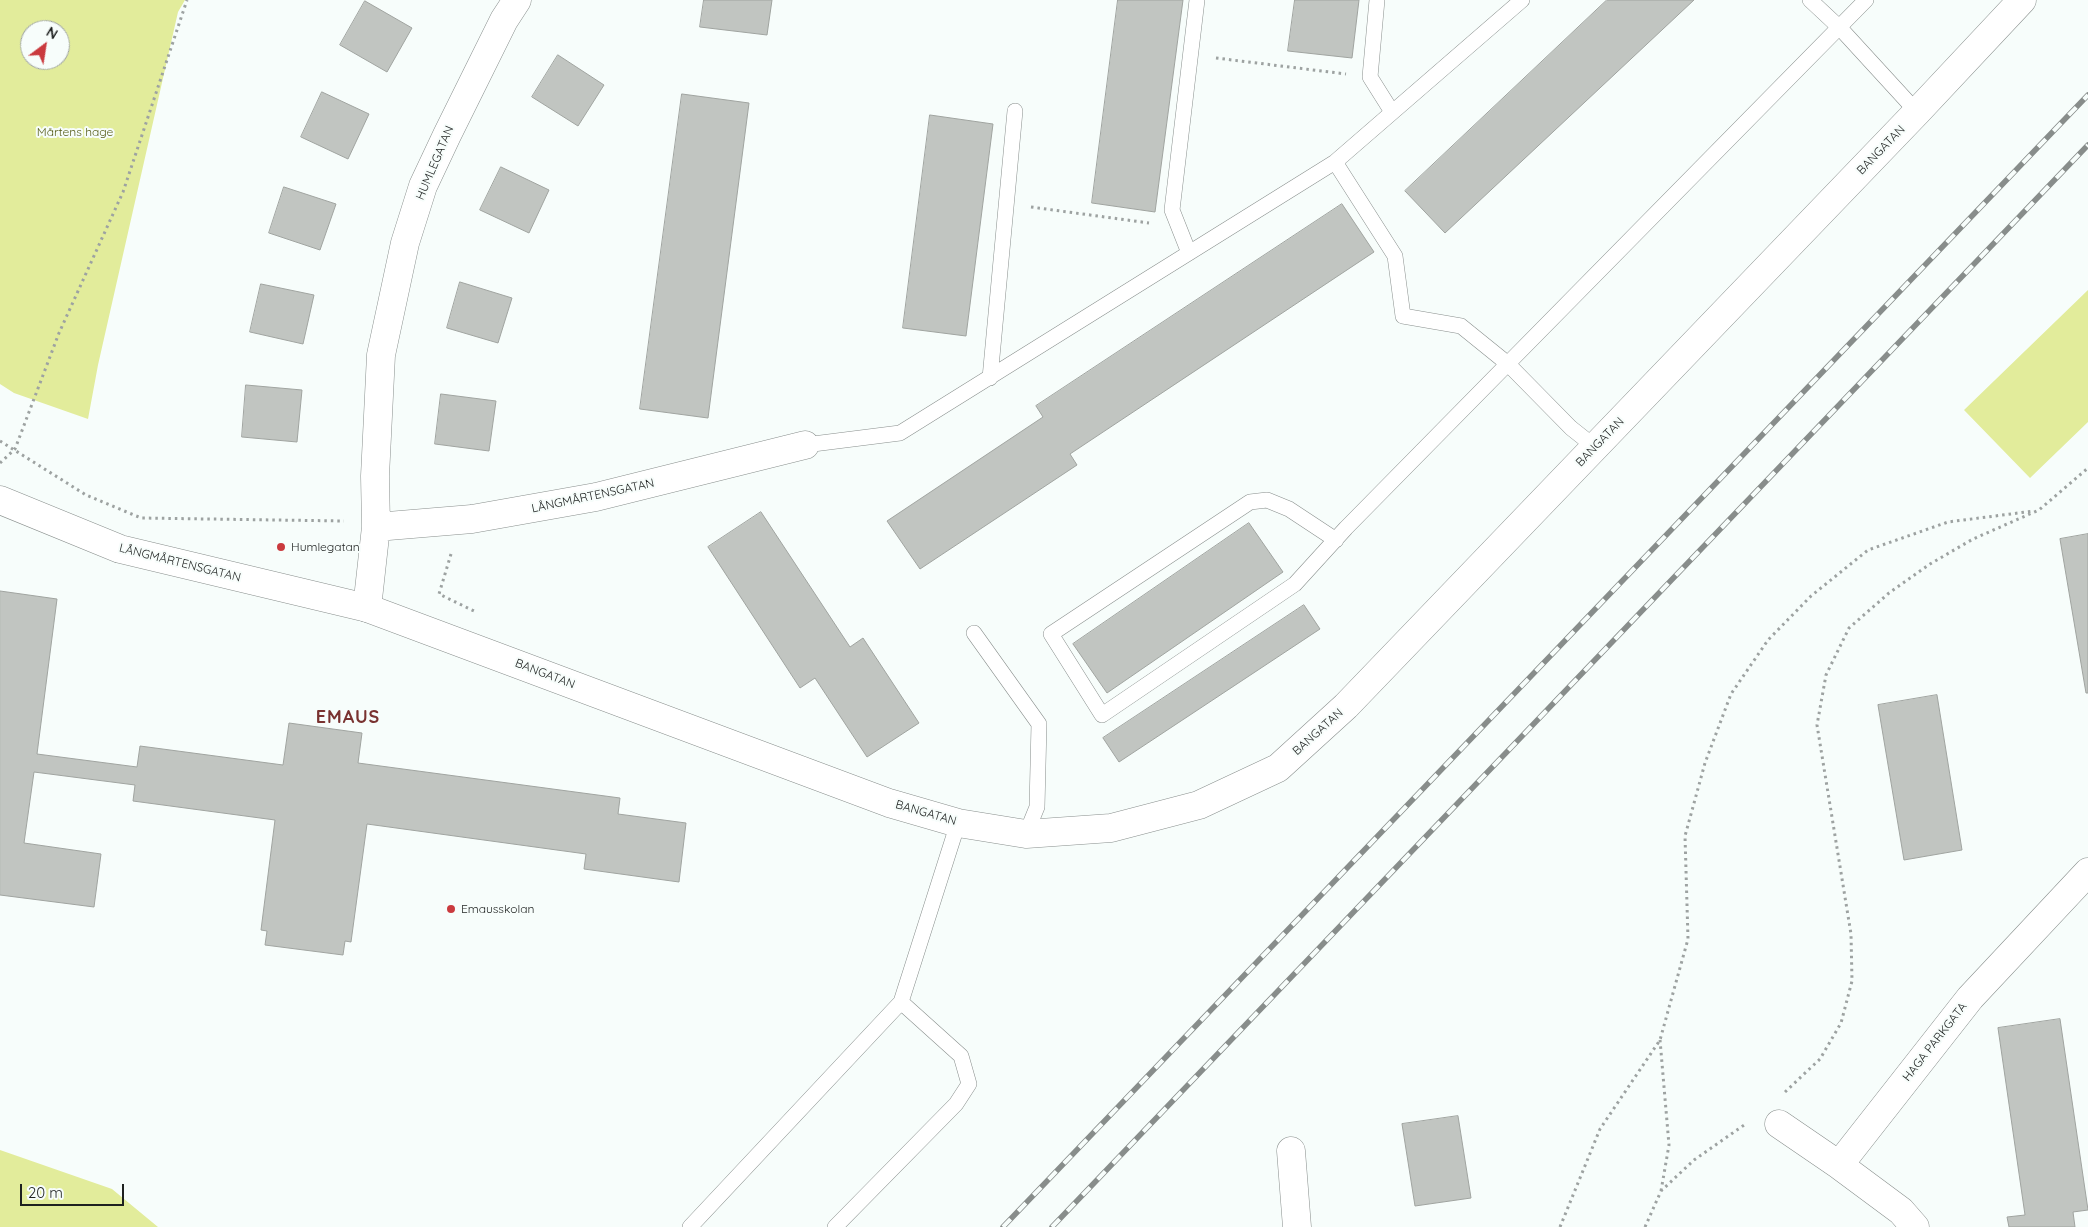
<!DOCTYPE html>
<meta charset="utf-8">
<style>
body{margin:0}
#map{position:relative;width:2088px;height:1227px;overflow:hidden;background:#f7fdfb;font-family:Quicksand,sans-serif}
canvas{display:block}
.north{position:absolute;left:20px;top:20px;width:50px;height:50px;box-sizing:border-box;background:#f7fdfb;border:1px solid #a0a5a3;border-radius:50%;rotate:31deg;font-size:14px;font-weight:700;line-height:20px;text-align:center;color:#1e2120}
.north::after{content:'';display:block;margin:auto;width:18px;height:22px;background:#ca3a3e;clip-path:polygon(50% 0,100% 100%,50% 72%,0 100%)}
.scale{position:absolute;left:20px;top:1184px;width:104px;height:22px;box-sizing:border-box;border:2px solid #1e2120;border-top:0;padding-left:6px;font-size:15px;line-height:18px;white-space:nowrap;color:#1e2120;-webkit-text-stroke:4px #f7fdfb;paint-order:stroke}
</style>
<div id="map">
<canvas width="2088" height="1227"></canvas>
<div class="north">N</div>
<div class="scale">20 m</div>
</div>
<script>
const ctx = document.querySelector('canvas').getContext('2d');
ctx.lineJoin = 'round';
function fill(path, color) { ctx.fillStyle = color; ctx.fill(path, 'evenodd'); }
function strokePath(path, color, width, dash) { ctx.strokeStyle = color; ctx.lineWidth = width; ctx.lineCap = dash ? 'butt' : 'round'; ctx.setLineDash(dash || []); ctx.stroke(path); }
function write(font, color, halo, rows, align = 'center') {
  ctx.font = font + ' Quicksand,sans-serif'; ctx.lineWidth = 4; ctx.setLineDash([]); ctx.textBaseline = 'middle'; ctx.strokeStyle = halo; ctx.fillStyle = color; for (const [text, x, y, turn = 0] of rows) {
    ctx.save(); ctx.translate(x, y); ctx.rotate((+turn || 0) * Math.PI / 180); ctx.textAlign = isNaN(turn) ? turn : align; if (halo) ctx.strokeText(text, 0, 0); ctx.fillText(text, 0, 0); ctx.restore();
  }
}
fill(new Path2D(`
 M0,0H185L178,12L98,365L88,419L14,393L0,384ZM30,30H60V60H30Z
 M2088,290V422L2030,478L1964,410Z
 M0,1150L112,1189L158,1227H0Z`), '#e2ec9b');
const building = new Path2D(`
 M704,0H772L767,35L700,27Z
 M1118,0H1183L1155,212L1092,203Z
 M1295,0H1359L1352,58L1288,51Z
 M1607,0H1694L1445,233L1405,191Z
 M365,1L412,28L387,72L340,45Z
 M558,55L604,85L578,126L532,97Z
 M322,92L369,114L348,159L301,137Z
 M682,94L749,103L708,418L640,409Z
 M930,115L993,124L966,336L903,328Z
 M501,167L549,190L529,233L480,210Z
 M284,187L336,204L320,250L269,233Z
 M1342,204L1374,252L1070,454L1077,465L920,569L887,521L1043,417L1036,406Z
 M460,282L512,298L498,343L447,328Z
 M261,284L314,295L303,344L250,332Z
 M246,385L302,390L297,442L242,437Z
 M441,394L496,401L489,451L435,444Z
 M761,512L850,647L863,638L919,723L867,757L815,678L800,688L708,547Z
 M1249,523L1283,572L1107,693L1073,644Z
 M2088,534V693H2086L2060,539Z
 M0,591L57,599L37,754L137,767L140,746L283,765L289,723L362,733L358,763L620,798L618,814L686,823L679,882L584,869L586,854L367,824L351,942L345,941L343,955L265,945L267,931L261,930L275,820L133,801L135,785L34,772L24,843L101,854L94,907L0,895Z
 M1304,605L1320,629L1119,762L1103,738Z
 M1937,695L1962,850L1904,860L1878,705Z
 M2060,1019L2088,1210L2073,1212L2075,1227H2009L2007,1217L2025,1215L1998,1028Z
 M1458,1116L1471,1198L1415,1206L1402,1124Z`);
fill(building, '#c1c5c1');
strokePath(building, '#a0a4a0', 1);
const service = new Path2D(`
 M1377,0L1370,77L1392,112
 M1810,0L1840,28L1917,112
 M1335,162L1395,256L1403,316L1461,326L1508,364L1571,428L1595,447
 M1189,253L1172,210L1197,0
 M990,378L1015,111
 M805,445L900,433L1335,162L1522,0
 M1336,540L1289,509L1267,500L1250,502L1051,634L1102,715L1295,584L1346,528L1866,0
 M974,633L1039,724L1037,807L1026,834
 M690,1227L901,1002L958,823
 M835,1227L956,1104L969,1084L961,1056L901,1002`);
const minor = new Path2D(`
 M376,527L472,519L596,497L805,445
 M367,608L376,527L375,476L381,355L405,243L423,186L447,135L504,20L517,0
 M1779,1124L1839,1165L1970,998L2088,872
 M1291,1151L1297,1227
 M1839,1165L1901,1211L1915,1227`);
const tertiary = new Path2D(`
 M0,500L120,549L367,608L889,803L958,823L1026,834L1111,828L1199,805L1278,768L1346,706L1917,112L2022,0`);
strokePath(service, '#898f8d', 16);
strokePath(minor, '#898f8d', 29);
strokePath(tertiary, '#898f8d', 29);
strokePath(new Path2D(`
 M1216,58L1346,74
 M1031,207L1149,223
 M0,441L86,495L141,518L344,521
 M0,463L15,449L59,333L123,192L187,0
 M451,554L439,594L476,612
 M1660,1040L1669,1145L1661,1191
 M1785,1092L1820,1059L1841,1023L1852,981L1851,934L1817,725L1826,675L1849,628L1889,593L1930,564L1973,539L2039,510L2088,468
 M1560,1227L1600,1129L1660,1040L1688,939L1685,836L1705,763L1731,694L1768,640L1811,596L1868,550L1948,522L2034,511
 M1645,1227L1661,1191L1694,1160L1747,1123`), '#9da2a1', 3, [2.5, 4]);
strokePath(service, '#fff', 15);
strokePath(minor, '#fff', 28);
strokePath(tertiary, '#fff', 28);
const rail = new Path2D(`
 M1003,1227L2088,95
 M1052,1227L2088,145`);
strokePath(rail, '#888d8b', 5.5);
strokePath(rail, '#f7fdfb', 4, [11]);
for (const [x, y, r, color] of [
 [281,547,5,"#ca3a3e"],
 [451,909,5,"#ca3a3e"]
]) { const dot = new Path2D(); dot.arc(x, y, r, 0, 2 * Math.PI); ctx.fillStyle = color; ctx.fill(dot); strokePath(dot, '#f7fdfb', 2); }
write('12px', '#565c18', '#f7fdfb', [
 ["Mårtens hage",75,132]
]);
write('12px', '#1e2120', '#f7fdfb', [
 ["BANGATAN",1881,150,-46],
 ["HUMLEGATAN",435,163,-67],
 ["BANGATAN",1600,442,-46],
 ["LÅNGMÅRTENSGATAN",593,496,-12],
 ["LÅNGMÅRTENSGATAN",180,563,14],
 ["BANGATAN",545,674,21],
 ["BANGATAN",1318,732,-42],
 ["BANGATAN",926,813,16],
 ["HAGA PARKGATA",1935,1042,-52]
]);
write('12px', '#1e2120', '#f7fdfb', [
 ["Humlegatan",291,547],
 ["Emausskolan",461,909]
], 'left');
ctx.letterSpacing = '1px';
write('bold 18px', '#793230', '#f7fdfb', [
 ["EMAUS",348,718]
]);
ctx.letterSpacing = '0px';
</script>
